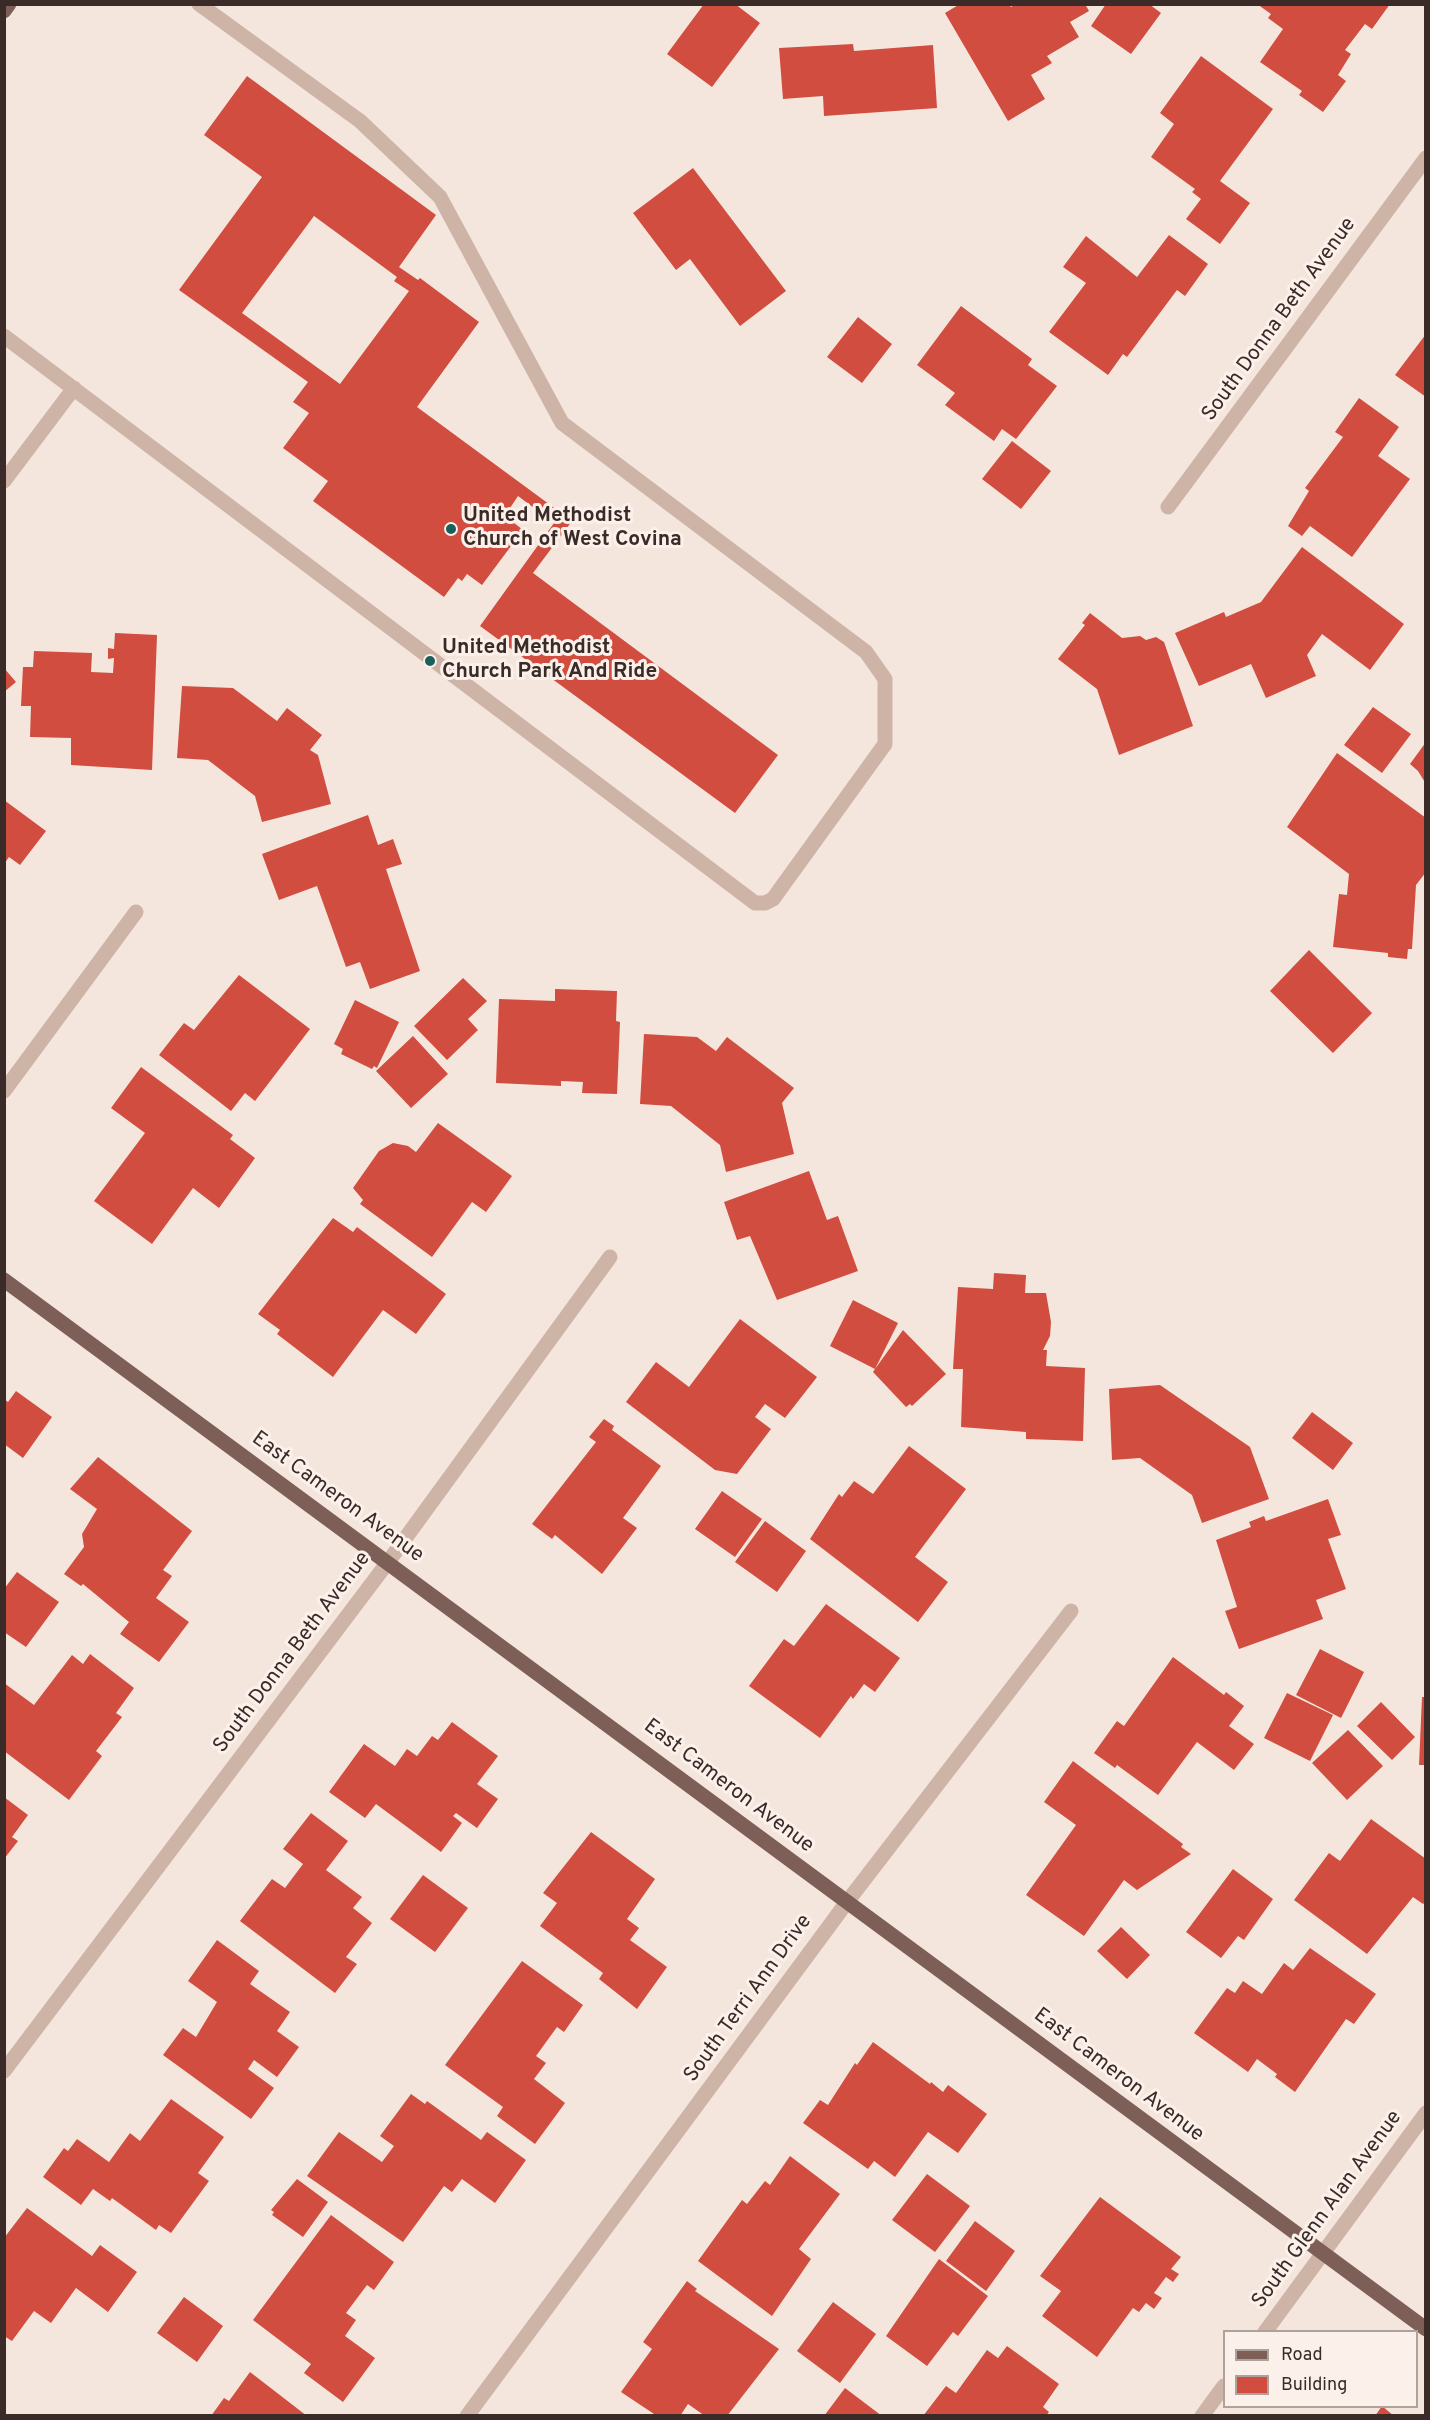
<!DOCTYPE html>
<style>
body{margin:0}
#map{position:relative;width:1430px;height:2420px;overflow:hidden;background:#f5e6dd;font-family:Overpass,sans-serif}
canvas{display:block}
.frame{position:absolute;inset:0;border:6px solid #3a2b28;pointer-events:none}
.legend{position:absolute;left:1223px;top:2330px;width:195px;height:78px;box-sizing:border-box;background:#fbf1ea;border:2px solid #aea29c;margin:0;padding:8px 10px;list-style:none;font-size:18px;color:#3a2b28}
.legend li{display:flex;align-items:center;gap:12px;height:30px}
.legend b{width:30px;border:2px solid #aea29c}
</style>
<div id="map">
<canvas width="1430" height="2420"></canvas>
<div class="frame"></div>
<ul class="legend">
<li><b style="height:8px;background:#7d5f58"></b>Road</li>
<li><b style="height:16px;background:#d14d3f"></b>Building</li>
</ul>
</div>
<script>
const ctx = document.querySelector('canvas').getContext('2d');
ctx.lineJoin = 'round';
function fill(path, color) { ctx.fillStyle = color; ctx.fill(path, 'evenodd'); }
function strokePath(path, color, width, dash) { ctx.strokeStyle = color; ctx.lineWidth = width; ctx.lineCap = dash ? 'butt' : 'round'; ctx.setLineDash(dash || []); ctx.stroke(path); }
function write(font, color, halo, rows, align = 'center') {
  ctx.font = font + ' Overpass,sans-serif'; ctx.lineWidth = 6; ctx.setLineDash([]); ctx.textBaseline = 'middle'; ctx.strokeStyle = halo; ctx.fillStyle = color; for (const [text, x, y, turn = 0] of rows) {
    ctx.save(); ctx.translate(x, y); ctx.rotate((+turn || 0) * Math.PI / 180); ctx.textAlign = isNaN(turn) ? turn : align; if (halo) ctx.strokeText(text, 0, 0); ctx.fillText(text, 0, 0); ctx.restore();
  }
}
fill(new Path2D(`
 M704,4H735L760,23L712,87L667,54Z
 M960,4H1009L1011,7L1016,4H1085L1089,11L1070,22L1079,37L1047,56L1052,63L1031,75L1045,99L1008,121L945,13Z
 M1106,4H1149L1161,13L1131,54L1091,26Z
 M1257,4H1390L1372,29L1365,24L1345,50L1351,54L1338,75L1346,81L1323,112L1299,95L1302,91L1260,62L1283,29L1268,18L1271,14Z
 M853,44L854,51L933,45L937,108L824,116L823,96L783,99L779,48Z
 M1201,56L1273,109L1220,181L1250,203L1220,244L1186,219L1201,199L1192,192L1195,189L1151,157L1174,124L1160,113Z
 M247,76L436,215L399,267L418,280L420,278L479,322L417,407L572,521L533,573L778,755L735,813L480,626L554,523L518,496L510,508L513,510L508,518L523,530L482,585L467,574L462,581L458,578L444,597L313,501L328,481L283,448L309,413L293,402L308,382L179,290L262,177L204,135ZM314,216L397,277L394,281L409,291L340,384L242,313Z
 M693,168L786,291L740,326L690,259L676,270L633,213Z
 M1169,235L1208,264L1185,296L1177,290L1127,357L1123,354L1108,375L1049,332L1086,283L1063,267L1086,236L1137,277Z
 M961,306L1032,359L1028,365L1057,386L1016,439L1002,429L994,441L945,405L955,393L917,365Z
 M858,317L892,344L862,383L827,357Z
 M1426,334V397L1395,375Z
 M1359,398L1399,427L1378,456L1410,479L1352,557L1310,526L1302,536L1288,526L1309,491L1305,488L1343,437L1335,432Z
 M1012,441L1051,471L1021,509L982,479Z
 M1302,547L1404,624L1370,670L1322,634L1307,655L1316,676L1266,698L1251,664L1199,686L1175,633L1224,612L1226,617L1261,602Z
 M1090,613L1122,638L1140,636L1146,640L1156,637L1164,642L1193,726L1119,755L1097,689L1058,659L1085,625L1082,623Z
 M115,633L157,635L152,770L71,765V738L30,737L31,706H21L23,667H33L34,651L92,653L91,672L113,673L114,658L108,659V648L114,649Z
 M4,668L16,682L4,692Z
 M182,686L233,688L277,721L287,708L322,735L310,750L318,755L331,804L262,822L255,796L208,760L177,758Z
 M1373,707L1411,734L1382,773L1344,745Z
 M1426,742V784L1418,771L1410,764Z
 M1337,753L1426,818V872L1416,885L1412,949H1408L1407,959L1388,957V953L1333,947L1339,894L1347,895L1349,874L1287,827Z
 M4,800L46,831L20,865L9,857L4,864Z
 M368,815L378,845L393,839L402,864L386,869L420,971L370,989L360,962L346,967L317,886L279,900L262,854Z
 M1309,950L1372,1013L1333,1053L1270,991Z
 M239,975L310,1029L255,1101L245,1093L231,1111L159,1055L184,1023L194,1030Z
 M463,978L487,1001L468,1019L478,1030L447,1060L414,1026Z
 M555,989L617,991L616,1021L620,1022L617,1094L582,1093L583,1082L561,1081V1086L496,1083L499,999L555,1001Z
 M355,1000L399,1022L377,1068L374,1066L372,1069L341,1054L343,1049L334,1044Z
 M644,1034L697,1037L716,1051L727,1037L794,1088L782,1103L794,1154L726,1172L720,1145L671,1106L640,1104Z
 M413,1036L448,1074L411,1108L376,1071Z
 M141,1067L233,1135L230,1139L255,1158L219,1208L193,1188L152,1244L94,1201L145,1133L111,1108Z
 M438,1123L512,1176L486,1212L472,1202L432,1257L360,1204L363,1200L353,1188L379,1151L393,1143L408,1146L416,1152Z
 M809,1171L827,1220L838,1216L858,1271L777,1300L750,1236L737,1240L724,1202Z
 M333,1218L353,1232L357,1227L446,1294L416,1334L383,1310L333,1377L277,1334L280,1330L258,1314Z
 M994,1273L1026,1275L1025,1293H1046L1051,1322L1050,1336L1043,1350H1047L1046,1366L1085,1368L1083,1441L1026,1439V1432L961,1427L963,1369H953L958,1287L993,1289Z
 M853,1300L898,1323L875,1369L903,1330L946,1374L912,1406L910,1404L906,1407L873,1372L875,1369L830,1346Z
 M740,1319L817,1377L785,1418L765,1404L755,1417L771,1429L737,1474L715,1470L626,1402L656,1362L689,1387Z
 M1160,1385L1250,1447L1269,1499L1202,1523L1192,1495L1140,1458L1112,1460L1109,1389Z
 M16,1391L52,1417L23,1458L4,1444V1399L8,1402Z
 M1312,1412L1353,1443L1333,1470L1292,1438Z
 M604,1419L614,1426L612,1430L661,1466L623,1518L637,1528L602,1574L555,1535L552,1539L532,1524L596,1442L589,1437Z
 M909,1446L966,1489L915,1557L948,1582L918,1622L810,1539L839,1494L842,1497L854,1481L873,1494Z
 M98,1457L192,1531L163,1570L172,1576L156,1598L189,1622L159,1662L120,1634L129,1622L83,1584L81,1586L64,1574L84,1547L82,1534L97,1509L70,1489Z
 M722,1491L762,1519L735,1557L695,1529Z
 M1328,1499L1341,1535L1328,1539L1346,1589L1316,1600L1323,1619L1239,1649L1225,1611L1237,1607L1216,1540L1251,1527L1249,1522L1264,1516L1266,1521Z
 M765,1521L806,1551L777,1592L735,1562Z
 M17,1572L59,1602L26,1647L4,1632V1589Z
 M826,1604L900,1658L875,1692L864,1684L853,1699L851,1696L820,1738L749,1686L784,1639L794,1646Z
 M1320,1649L1364,1672L1341,1718L1296,1695Z
 M90,1654L134,1688L116,1713L122,1717L96,1751L102,1756L69,1800L4,1751V1683L34,1705L72,1655L83,1664Z
 M1173,1657L1224,1695L1226,1692L1244,1706L1229,1726L1254,1744L1234,1770L1197,1742L1158,1795L1117,1765L1115,1768L1094,1753L1117,1721L1124,1726Z
 M1287,1693L1333,1715L1310,1761L1264,1738Z
 M1422,1697H1426V1765H1419Z
 M1381,1702L1415,1737L1392,1760L1357,1726Z
 M452,1722L498,1756L477,1784L498,1799L477,1828L456,1813L453,1816L462,1823L441,1852L376,1804L365,1818L329,1792L364,1744L395,1766L407,1749L417,1756L432,1736L438,1740Z
 M1348,1730L1383,1766L1347,1800L1312,1763Z
 M1073,1761L1183,1844L1181,1847L1191,1854L1137,1890L1124,1880L1084,1936L1026,1895L1076,1825L1044,1802Z
 M4,1797L28,1815L12,1837L18,1841L4,1859Z
 M311,1813L348,1841L326,1870L362,1897L353,1908L372,1923L346,1957L357,1964L335,1993L240,1921L272,1879L285,1888L303,1864L283,1849Z
 M1371,1819L1426,1859V1901L1423,1904L1413,1897L1367,1954L1294,1900L1329,1853L1340,1861Z
 M591,1832L655,1879L627,1919L639,1928L630,1940L667,1967L637,2009L599,1979L603,1973L540,1926L557,1903L543,1893Z
 M1233,1869L1273,1899L1244,1940L1238,1936L1221,1958L1186,1932Z
 M423,1875L468,1908L435,1952L390,1919Z
 M1121,1927L1150,1955L1127,1979L1097,1951Z
 M217,1940L259,1971L250,1984L290,2012L277,2031L299,2047L277,2077L254,2060L248,2069L274,2088L251,2119L163,2055L183,2028L196,2037L217,2002L188,1981Z
 M1310,1948L1376,1994L1354,2024L1346,2019L1295,2092L1275,2077L1277,2074L1257,2059L1248,2072L1194,2033L1227,1988L1235,1993L1243,1981L1262,1994L1284,1963L1293,1970Z
 M522,1961L583,2005L564,2032L557,2027L536,2056L546,2063L534,2079L565,2103L535,2144L497,2116L503,2107L445,2065Z
 M873,2042L930,2084L931,2082L943,2092L948,2085L987,2114L958,2153L928,2132L895,2177L874,2161L868,2169L803,2123L820,2100L828,2105L855,2063L857,2065Z
 M411,2094L425,2104L427,2101L481,2140L487,2132L526,2160L495,2203L462,2179L452,2192L444,2186L403,2242L307,2176L339,2132L382,2162L394,2146L380,2136Z
 M171,2099L224,2137L198,2173L209,2181L171,2233L159,2225L156,2230L112,2198L110,2201L93,2189L81,2205L43,2177L64,2148L68,2151L77,2139L109,2162L130,2133L140,2141Z
 M790,2156L840,2194L799,2249L811,2259L772,2316L698,2261L742,2200L747,2204L765,2181L770,2185Z
 M927,2174L970,2206L935,2252L892,2220Z
 M297,2179L328,2202L303,2237L272,2215L274,2212L271,2210Z
 M1100,2197L1181,2257L1171,2269L1179,2274L1173,2282L1166,2277L1154,2293L1162,2298L1154,2309L1146,2303L1139,2312L1133,2308L1097,2357L1042,2316L1061,2291L1040,2276Z
 M27,2208L92,2256L100,2245L137,2272L108,2312L76,2288L51,2323L34,2311L12,2341L4,2336V2238Z
 M331,2215L394,2262L374,2290L367,2285L346,2313L356,2320L345,2336L375,2358L343,2402L304,2373L311,2364L253,2320Z
 M975,2221L1015,2251L986,2291L946,2261Z
 M939,2259L988,2296L958,2336L953,2332L927,2366L886,2336Z
 M687,2281L697,2289L695,2291L779,2349L727,2416H705L688,2404L680,2416H657L621,2392L652,2349L643,2342Z
 M184,2297L223,2326L197,2362L157,2333Z
 M833,2302L876,2334L840,2383L797,2351Z
 M1007,2346L1059,2384L1043,2407L1049,2412L1046,2416H923L946,2386L956,2393L987,2350L998,2358Z
 M250,2372L307,2416H211L224,2398L229,2401Z
 M845,2388L882,2416H824Z
 M1382,2406L1394,2416H1375Z`), '#d14d3f');
strokePath(new Path2D(`
 M4,336L755,903H765L773,899L885,744V679L866,652L562,423L440,197L360,121L199,4
 M4,481L74,388
 M1168,507L1426,158
 M4,1091L136,912
 M4,2071L388,1562L610,1257
 M1265,2332L1426,2113
 M467,2416L847,1902L1071,1611
 M1202,2416L1224,2386`), '#ceb3a7', 15);
strokePath(new Path2D(`
 M4,11L9,4
 M4,1280L1426,2329`), '#7d5f58', 15);
for (const [x, y, r, color] of [
 [451,529,6,"#1a605a"],
 [430,661,6,"#1a605a"]
]) { const dot = new Path2D(); dot.arc(x, y, r, 0, 2 * Math.PI); ctx.fillStyle = color; ctx.fill(dot); strokePath(dot, '#fbf1ea', 2); }
write('21px', '#3a2b28', '#fbf1ea', [
 ["South Donna Beth Avenue",1280,320,-54],
 ["East Cameron Avenue",337,1498,36],
 ["South Donna Beth Avenue",293,1653,-53],
 ["East Cameron Avenue",728,1787,37],
 ["South Terri Ann Drive",749,1999,-54],
 ["East Cameron Avenue",1118,2076,37],
 ["South Glenn Alan Avenue",1328,2210,-54]
]);
write('bold 21px', '#3a2b28', '#fbf1ea', [
 ["United Methodist",463,517],
 ["Church of West Covina",463,541],
 ["United Methodist",442,649],
 ["Church Park And Ride",442,673]
], 'left');
</script>
